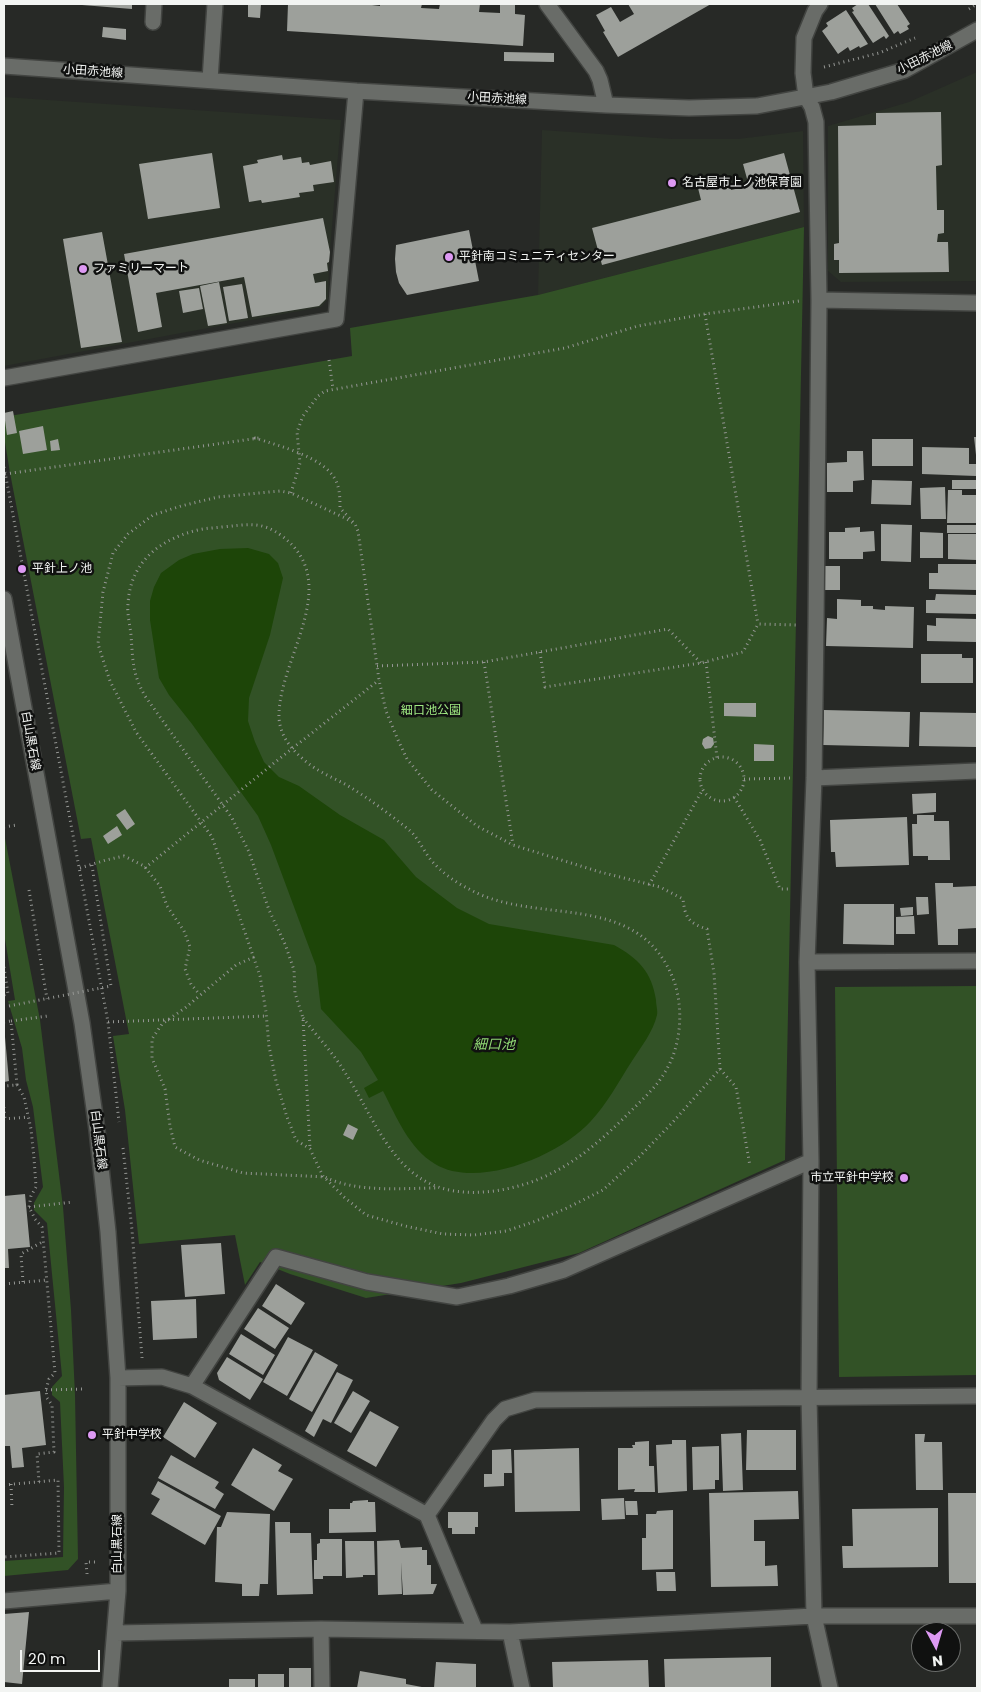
<!DOCTYPE html>
<meta charset="utf-8">
<style>
body{margin:0}
#map{position:relative;width:981px;height:1692px;overflow:hidden;background:#272926;font-family:Poppins,sans-serif}
canvas{display:block}
.frame{position:absolute;inset:0;border:5px solid #f2f4f2;pointer-events:none}
.north{position:absolute;left:911px;top:1622px;width:50px;height:50px;box-sizing:border-box;background:#101110;border:1px solid #6a6c6a;border-radius:50%;rotate:174deg;font-size:14px;font-weight:700;line-height:20px;text-align:center;color:#f2f4f2}
.north::after{content:'';display:block;margin:auto;width:18px;height:22px;background:#dd99f3;clip-path:polygon(50% 0,100% 100%,50% 72%,0 100%)}
.scale{position:absolute;left:20px;top:1650px;width:80px;height:22px;box-sizing:border-box;border:2px solid #f2f4f2;border-top:0;padding-left:6px;font-size:15px;line-height:18px;white-space:nowrap;color:#f2f4f2;-webkit-text-stroke:4px #101110;paint-order:stroke}
</style>
<div id="map">
<canvas width="981" height="1692"></canvas>
<div class="frame"></div>
<div class="north">N</div>
<div class="scale">20 m</div>
</div>
<script>
const ctx = document.querySelector('canvas').getContext('2d');
ctx.lineJoin = 'round';
function fill(path, color) { ctx.fillStyle = color; ctx.fill(path, 'evenodd'); }
function strokePath(path, color, width, dash) { ctx.strokeStyle = color; ctx.lineWidth = width; ctx.lineCap = dash ? 'butt' : 'round'; ctx.setLineDash(dash || []); ctx.stroke(path); }
function write(font, color, halo, rows, align = 'center') {
  ctx.font = font + ' Poppins,"Noto Sans JP",sans-serif'; ctx.lineWidth = 5; ctx.setLineDash([]); ctx.textBaseline = 'middle'; ctx.strokeStyle = halo; ctx.fillStyle = color; for (const [text, x, y, turn = 0] of rows) {
    ctx.save(); ctx.translate(x, y); ctx.rotate((+turn || 0) * Math.PI / 180); ctx.textAlign = isNaN(turn) ? turn : align; if (halo) ctx.strokeText(text, 0, 0); ctx.fillText(text, 0, 0); ctx.restore();
  }
}
fill(new Path2D(`
 M977,72V281L841,282L828,271V126L909,102Z
 M4,97L341,120L329,262L328,299L321,307L4,366Z
 M542,130L672,139H738L803,131L804,227L538,295Z`), '#2a3027');
fill(new Path2D(`
 M804,227L785,1160L579,1253L461,1283L366,1298L290,1274L260,1262L245,1285L235,1235L139,1244L125,1110L113,1036L129,1034L91,838L81,839L10,473L4,436V417L352,356L350,328L538,295Z
 M4,833L40,1020L63,1207L71,1310L75,1395L78,1559L68,1570L4,1576V1561L63,1557L64,1487L60,1402L52,1395V1387L62,1376L47,1223L34,1210V1203L43,1187L33,1107L26,1080L22,1048L8,1001L15,1000L4,933Z
 M977,986V1375L839,1377L835,987Z`), '#325226');
fill(new Path2D(`
 M248,548L269,554L278,563L283,578L270,635L249,698L248,721L255,742L264,762L279,777L299,786L340,815L384,840L416,877L457,908L489,924L614,945C638,958 652,972 656,1000C656,1005 658,1011 657,1015C653,1032 641,1047 632,1061C619,1081 607,1104 591,1121C561,1155 478,1190 435,1164C409,1148 397,1118 383,1091L369,1098L364,1088L378,1080L361,1052L321,1009L316,966L271,845L258,816L192,724L169,695L159,678L150,620V601L154,587L161,573L179,560L193,554L220,549Z`), '#1d4508');
fill(new Path2D(`
 M82,4H132V9L82,5Z
 M248,4H261L260,18L248,17Z
 M288,4H364L380,6V4H422L421,8L439,9L440,4H480L479,12L500,13V4H515V14L525,15L523,46L287,31Z
 M628,4H711L618,57L603,32L605,31L596,15L611,7L620,22L634,14Z
 M858,4H868L889,36L886,39L884,36L873,43L852,12L854,11L852,8Z
 M875,4H897L910,24L907,26L909,29L900,34L898,31L894,34Z
 M846,10L868,44L860,48L859,46L850,51L848,47L838,54L822,31L828,26L826,23Z
 M103,27L126,29V40L102,37Z
 M504,52L554,53V62L504,61Z
 M941,112L942,165L936,166L937,210H944V233L938,234L937,242H948L949,272L839,273V260H834V244L839,243L838,126L876,125V113Z
 M212,153L220,208L148,219L139,164Z
 M784,153L800,212L602,265L592,228L701,200L697,184L727,176L731,190L749,186L743,164Z
 M282,155L283,160L301,157L302,163L309,162L310,165L331,161L334,182L313,185L314,191L299,193L300,197L262,203L261,200L249,202L243,166L258,163L257,160Z
 M323,218L330,252L329,262L327,263L328,271L313,274L315,283L326,281V299L319,306L252,317L244,277L156,293L162,327L138,332L124,254Z
 M469,230L479,281L407,295L399,283L396,272L395,259L396,245Z
 M102,232L122,342L81,348L63,239Z
 M219,282L227,323L208,326L200,286Z
 M242,284L248,318L229,321L223,287Z
 M199,288L203,309L183,313L179,291Z
 M13,411L17,433L7,435L4,413Z
 M43,426L47,450L23,454L19,431Z
 M974,437H977V455H976Z
 M58,439L60,450L51,451L50,441Z
 M872,439H913V466H872Z
 M922,447L969,448V464H976V476L922,474Z
 M847,451H863L864,480L853,481V492H827V463L847,462Z
 M872,480L912,481L911,505L871,504Z
 M952,480H977V489H952Z
 M945,487L946,519H921L920,488Z
 M948,490H962V495H977V523H947Z
 M881,524L912,525L911,562L881,561Z
 M947,525H977V533H947Z
 M860,527V532L874,531L875,551L863,552V559H829V532H845V528Z
 M920,532L943,533V558H920Z
 M948,534H977V560L948,559Z
 M938,564H977V590L929,589V573H938Z
 M824,566H840V590H824Z
 M936,594L977,595V614L926,613V600H935Z
 M837,599L861,600V606H873V609L885,610V606L914,607L913,648L826,646L827,618L837,619Z
 M936,618L977,619L976,642L927,641V625L936,626Z
 M921,654H962V658H973V683H921Z
 M724,703H756V717L724,716Z
 M824,710L910,712L909,747L823,745Z
 M920,712L977,713V747L919,746Z
 M708,736L713,738L714,744L711,748L705,749L702,744L703,739Z
 M754,744L774,745V761H754Z
 M936,793V812L913,814L912,794Z
 M125,809L135,824L127,830L116,815Z
 M917,815H934V821H949L950,860H928V856H913L912,824H917Z
 M907,817L909,865L836,867L835,852H831L830,820Z
 M117,826L122,835L108,844L103,836Z
 M935,883H953V887L977,886V928L958,929V945H938Z
 M916,897H928L929,914L917,915Z
 M844,904H894V945L843,944Z
 M913,907V915L901,916L900,908Z
 M914,916L915,934H896V917Z
 M4,1037H5L9,1081L4,1082Z
 M348,1124L358,1129L353,1140L343,1135Z
 M25,1194L30,1247L8,1249L9,1268H4V1196Z
 M221,1243L225,1294L185,1297L181,1245Z
 M276,1284L305,1303L291,1325L262,1306Z
 M196,1299L197,1338L153,1340L151,1301Z
 M258,1308L289,1328L275,1349L244,1329Z
 M241,1334L275,1355L263,1375L229,1354Z
 M288,1337L313,1350L287,1396L263,1382Z
 M315,1352L338,1365L312,1412L289,1399Z
 M227,1357L263,1379L250,1400L219,1380L217,1373Z
 M337,1372L353,1380L331,1423L323,1419L314,1437L305,1431Z
 M40,1391L46,1445L22,1448L24,1467L12,1468L10,1446H4V1395Z
 M353,1391L370,1401L351,1433L334,1423Z
 M184,1402L217,1423L195,1458L163,1437Z
 M370,1411L399,1427L376,1467L347,1451Z
 M747,1430H796V1470H746Z
 M741,1433L743,1490L723,1491L721,1434Z
 M915,1434H925L924,1442H942L943,1490H916Z
 M672,1440H686L687,1491L658,1493L656,1445L672,1444Z
 M649,1441V1466H654L655,1492H634L635,1489L618,1490V1448H633L632,1445H635V1442Z
 M719,1446V1480H715V1489L693,1490L692,1447Z
 M253,1448L282,1465L278,1471L293,1479L274,1511L231,1485Z
 M579,1448L580,1511L515,1512L514,1450Z
 M511,1449L512,1473H504V1486L484,1487V1474H492V1450Z
 M171,1455L219,1482L215,1488L224,1494L215,1509L158,1478Z
 M158,1481L221,1516L205,1545L151,1514L160,1499L151,1494Z
 M798,1491L799,1519L754,1520V1541H765V1566L777,1565L778,1586L711,1587L709,1493Z
 M948,1493H977V1583H949Z
 M624,1498L625,1519L602,1520L601,1499Z
 M368,1500V1502H375L376,1532L329,1533V1509H350V1503H352L353,1501Z
 M625,1501H637L638,1515H626Z
 M938,1508V1567L843,1568L842,1546H853L852,1509Z
 M673,1510V1569L642,1570V1538H646V1514H656L657,1511Z
 M227,1512L270,1514L268,1584H260L259,1596H242V1584L215,1582L217,1527H221Z
 M448,1512H478V1527H475V1534H452V1528H448Z
 M275,1522H290V1533H311L313,1594L277,1595Z
 M320,1539H342V1576H323V1579H314V1560H317V1544L320,1543Z
 M399,1540L401,1548L422,1547V1550H427V1565H431V1584H437L433,1594L403,1595L401,1562L402,1594L378,1595L377,1541Z
 M345,1541H374L375,1575H363V1577L346,1578Z
 M656,1572H675L676,1591H657Z
 M29,1612L22,1684L4,1682V1614Z
 M771,1657V1688H665L664,1659Z
 M648,1660L649,1688H553L552,1662Z
 M436,1662L476,1664V1688H434Z
 M289,1668H311V1688H289Z
 M360,1671L406,1679V1684L427,1688H357Z
 M258,1674H284V1688H258Z
 M229,1679H255V1688H229Z`), '#9da09b');
const minor = new Path2D(`
 M547,4L596,71L600,80L606,105
 M820,4L815,11L804,38L803,73L806,97L812,107L816,122L819,300L816,625L814,778L807,962L811,1161L809,1398L814,1616L830,1688
 M153,22L154,4
 M4,66L356,91L606,105L689,108L757,106L831,92L905,70L977,30
 M210,80L215,4
 M819,300L977,303
 M4,378L336,319L356,91
 M4,599L82,1023L97,1130L108,1232L118,1378V1591L110,1688
 M814,778L977,771
 M807,962L977,961
 M118,1378L162,1377L192,1386L427,1515L475,1630
 M192,1386L276,1257L367,1282L457,1297L509,1286L564,1270L811,1161
 M427,1515L494,1420L505,1409L535,1400L977,1396
 M4,1601L118,1591
 M321,1629L322,1688
 M510,1632L522,1688
 M116,1633L321,1629L510,1632L814,1616H977`);
strokePath(minor, '#424441', 18);
strokePath(new Path2D(`
 M969,9L977,4
 M824,67L879,53L915,38
 M705,314L758,624
 M329,360L333,389
 M4,467L108,1022L119,1122
 M5,474L259,438H255C279,446 325,457 336,481C340,490 340,499 340,508L355,524L358,531L379,680L386,711L398,740L407,759L432,790L477,826L513,845L600,872L660,887L683,899C685,917 688,923 707,929L714,973L720,1069L672,1123L639,1157L603,1190L567,1208L536,1221L506,1231L474,1235L443,1234L405,1226L366,1215L344,1197L323,1176L310,1149L296,1140L287,1117L276,1081L269,1046L266,1012L260,976L212,837L136,732L110,681L106,669L98,644L103,592L113,553L128,534L153,515L181,506L218,497L280,491L291,493L345,518L355,524
 M291,493L300,463L297,432L303,416L318,396L325,391L565,348L638,326L705,314L799,301
 M540,652L545,687L701,663L743,652L758,624L796,625
 M484,662L513,845
 M706,662L717,758
 M377,666L484,662L668,629L701,663
 M700 779a22 22 0 1 1 44 0a22 22 0 1 1-44 0Z
 M744,779L794,778
 M734,797L760,840L780,889H789
 M4,827L17,825
 M92,865L94,879
 M80,868L106,860L124,856L144,866L160,886L167,906L184,931L190,947L185,969L191,984L200,995
 M145,868L284,755L379,680
 M649,885L703,789
 M29,890L47,999
 M254,957L236,965L185,1008L162,1024L152,1039V1058L165,1089L170,1126L175,1147L199,1160L243,1173L325,1177C357,1193 402,1188 437,1188
 M4,967L8,994L4,995
 M4,1006H9
 M303,1018C317,1036 334,1054 346,1074C368,1108 388,1161 425,1181C461,1202 519,1191 554,1172C585,1156 610,1132 634,1108C645,1097 657,1086 665,1072C681,1047 684,1009 674,981C639,888 536,927 469,889C455,882 441,872 431,860C423,850 418,837 408,829C388,813 366,796 343,783C329,776 315,770 303,759C288,746 278,732 279,712C282,654 343,582 282,536C261,520 245,525 222,527C214,528 206,528 198,530C160,539 130,562 128,604C127,614 130,625 131,635C133,661 132,673 145,696L232,818L249,852L269,910L285,944L294,970L295,993L303,1018L310,1148
 M11,1021L48,1016
 M4,1022L11,1021L17,1085L4,1086
 M108,1022L267,1016
 M720,1069L736,1087L750,1166
 M17,1085L24,1097L31,1129L34,1158L36,1187L31,1196L29,1207L35,1219L42,1227L55,1373L49,1379L46,1390L47,1398L52,1405L54,1452L37,1454L39,1482
 M4,1107L5,1119
 M4,1119L29,1117
 M123,1148L132,1230L142,1358
 M29,1207L73,1202
 M23,1282L21,1254L44,1241
 M4,1284L47,1280
 M46,1390L84,1389
 M11,1484L12,1509
 M4,1485L58,1480L59,1553L4,1557
 M87,1574L86,1562H96`), '#949693', 3, [1, 4]);
strokePath(minor, '#696c68', 15);
strokePath(new Path2D(`
 M9,1006L111,986L94,879`), '#949693', 3, [1, 4]);
for (const [x, y, r, color] of [
 [672,183,5,"#dd99f3"],
 [449,257,5,"#dd99f3"],
 [83,269,5,"#dd99f3"],
 [22,569,5,"#dd99f3"],
 [904,1178,5,"#dd99f3"],
 [92,1435,5,"#dd99f3"]
]) { const dot = new Path2D(); dot.arc(x, y, r, 0, 2 * Math.PI); ctx.fillStyle = color; ctx.fill(dot); strokePath(dot, '#101110', 2); }
write('12px', '#f2f4f2', '#101110', [
 ["小田赤池線",925,58,-26],
 ["小田赤池線",93,72,4],
 ["小田赤池線",497,99,3],
 ["白山黒石線",30,741,80],
 ["白山黒石線",98,1140,83],
 ["白山黒石線",118,1544,-90]
]);
write('12px', '#f2f4f2', '#101110', [
 ["名古屋市上ノ池保育園",682,183],
 ["平針南コミュニティセンター",459,257],
 ["ファミリーマート",93,269],
 ["平針上ノ池",32,569],
 ["市立平針中学校",894,1178,"right"],
 ["平針中学校",102,1435]
], 'left');
write('12px', '#a0ea83', '#101110', [
 ["細口池公園",431,711]
]);
write('italic 14px', '#8fd873', '#101110', [
 ["細口池",494,1045]
]);
</script>
